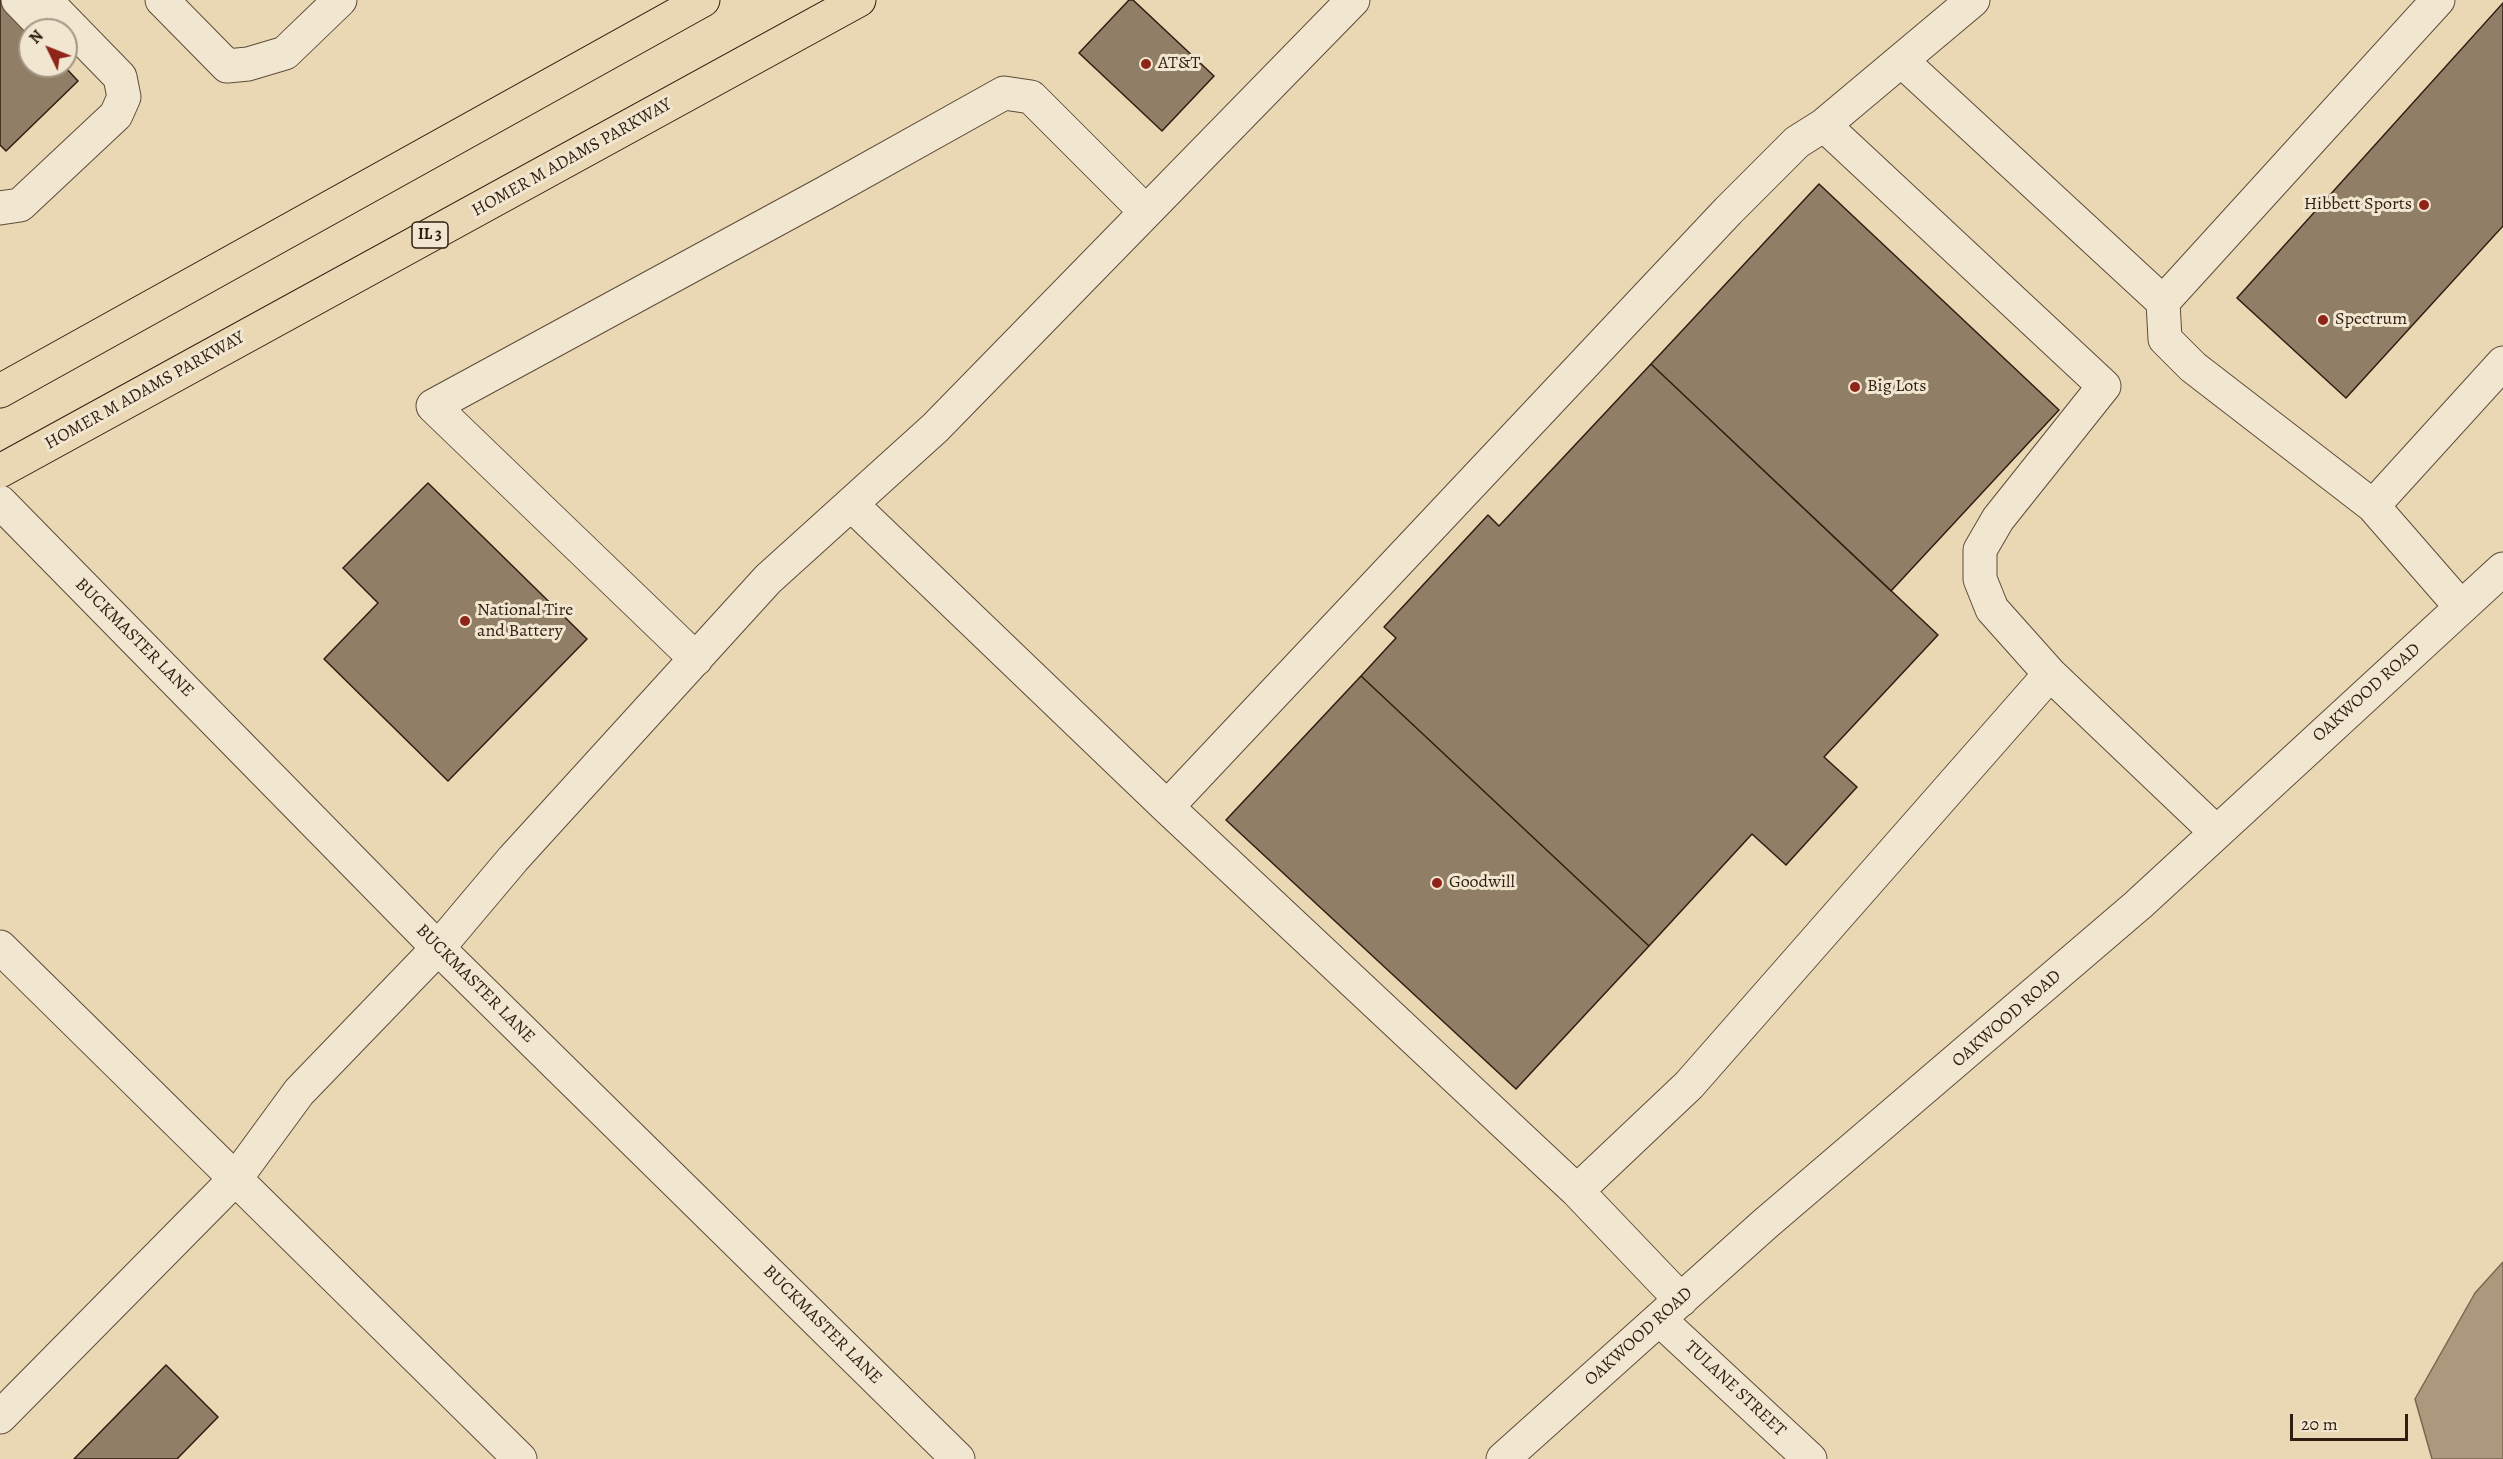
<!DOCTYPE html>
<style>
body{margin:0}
#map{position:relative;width:2503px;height:1459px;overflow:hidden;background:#ead8b5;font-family:Alegreya,serif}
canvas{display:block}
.north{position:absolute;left:18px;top:18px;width:60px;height:60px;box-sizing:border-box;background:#f1e6cf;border:2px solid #a49683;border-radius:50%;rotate:313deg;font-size:16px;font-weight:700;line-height:24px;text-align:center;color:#301d11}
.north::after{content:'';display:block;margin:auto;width:21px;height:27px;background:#8f2418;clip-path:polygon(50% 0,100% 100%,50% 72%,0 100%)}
.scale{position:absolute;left:2290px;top:1414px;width:118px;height:27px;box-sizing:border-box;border:3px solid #301d11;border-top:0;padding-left:8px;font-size:18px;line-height:21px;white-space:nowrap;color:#301d11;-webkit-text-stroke:4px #f1e6cf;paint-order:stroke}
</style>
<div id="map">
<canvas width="2503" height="1459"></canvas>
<div class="north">N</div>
<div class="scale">20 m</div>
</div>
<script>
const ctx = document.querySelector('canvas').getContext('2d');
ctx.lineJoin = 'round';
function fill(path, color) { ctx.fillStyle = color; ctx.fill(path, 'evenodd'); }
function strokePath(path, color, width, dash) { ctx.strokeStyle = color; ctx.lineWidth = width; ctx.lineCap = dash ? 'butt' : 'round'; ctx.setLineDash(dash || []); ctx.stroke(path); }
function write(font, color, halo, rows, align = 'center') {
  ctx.font = font + ' Alegreya,serif'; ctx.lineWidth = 6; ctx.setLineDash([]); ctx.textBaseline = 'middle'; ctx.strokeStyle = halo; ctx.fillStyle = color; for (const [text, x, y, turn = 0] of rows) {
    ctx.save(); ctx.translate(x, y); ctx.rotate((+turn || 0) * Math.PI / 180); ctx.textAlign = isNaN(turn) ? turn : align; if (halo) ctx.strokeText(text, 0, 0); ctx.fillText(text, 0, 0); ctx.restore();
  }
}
const water = new Path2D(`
 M2503,1262V1459H2432L2415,1399L2475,1293Z`);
fill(water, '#ab987d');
strokePath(water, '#7a6752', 1.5);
const building = new Path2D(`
 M0,0L30,31V66H64L78,81L6,151L0,145Z
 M1129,0H1133L1214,76L1162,131L1079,53Z
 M2503,3V226L2346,398L2237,298Z
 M1819,184L2059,410L1891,591L1651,364Z
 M1651,364L1938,635L1824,757L1857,787L1786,865L1752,834L1649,946L1361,676L1396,638L1384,627L1488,515L1499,526Z
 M428,483L587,639L448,781L324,659L378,603L343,568Z
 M1361,676L1649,946L1516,1089L1226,820Z
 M166,1365L218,1417L177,1459H74Z`);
fill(building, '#917e66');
strokePath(building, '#301d11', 1.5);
const minor = new Path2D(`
 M18,0L47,30
 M162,0L227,66L248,64L285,53L340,0
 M2438,0L2163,302L2165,339L2193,367L2373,506L2461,607
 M1902,61L2163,302
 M1824,125L2104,386L1998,519L1980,550V579L1992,609L2050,674
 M0,208L20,205L116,115L124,97L120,77L45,0
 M0,502L438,948L958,1459
 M851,504L1167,807L1577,1191L1689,1085L2050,674L2216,832
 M2373,506L2503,363
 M696,659L433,406L825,193L1004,93L1031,97L1146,212
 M1167,807L1728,211L1797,142L1824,125L1973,0
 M0,947L520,1459
 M1577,1191L1681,1300
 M1659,1319L1810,1459
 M0,1417L236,1178L299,1092L438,948L513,859L768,579L935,428L1353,0
 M1503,1459L1765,1224L2138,905L2503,569`);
const major = new Path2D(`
 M0,391L703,0
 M0,471L859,0`);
strokePath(minor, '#5e4c3a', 35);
strokePath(major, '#301d11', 35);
strokePath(minor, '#f1e6cf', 33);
strokePath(major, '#ead8b5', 33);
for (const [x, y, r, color] of [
 [1146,64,6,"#8f2418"],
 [2424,205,6,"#8f2418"],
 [2323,320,6,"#8f2418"],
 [1855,387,6,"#8f2418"],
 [465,621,6,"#8f2418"],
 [1437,883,6,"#8f2418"]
]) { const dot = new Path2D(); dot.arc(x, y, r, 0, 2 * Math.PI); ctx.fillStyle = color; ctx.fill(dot); strokePath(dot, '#f1e6cf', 2); }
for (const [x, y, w] of [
 [430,235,36]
]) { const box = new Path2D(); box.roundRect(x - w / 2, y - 13, w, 26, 4.5); ctx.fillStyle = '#f1e6cf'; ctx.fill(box); strokePath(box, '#301d11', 1.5); }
write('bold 16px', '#301d11', null, [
 ["IL 3",430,235]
]);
write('18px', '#301d11', '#f1e6cf', [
 ["AT&T",1158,64],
 ["Hibbett Sports",2412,205,"right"],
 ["Spectrum",2335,320],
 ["Big Lots",1867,387],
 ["National Tire",477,611],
 ["and Battery",477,632],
 ["Goodwill",1449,883]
], 'left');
write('18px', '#301d11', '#f1e6cf', [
 ["HOMER M ADAMS PARKWAY",572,158,-29],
 ["HOMER M ADAMS PARKWAY",145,391,-29],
 ["BUCKMASTER LANE",134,638,45],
 ["OAKWOOD ROAD",2367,693,-42],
 ["BUCKMASTER LANE",475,984,45],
 ["OAKWOOD ROAD",2007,1019,-41],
 ["BUCKMASTER LANE",822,1325,45],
 ["OAKWOOD ROAD",1639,1337,-42],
 ["TULANE STREET",1735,1389,43]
]);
</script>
